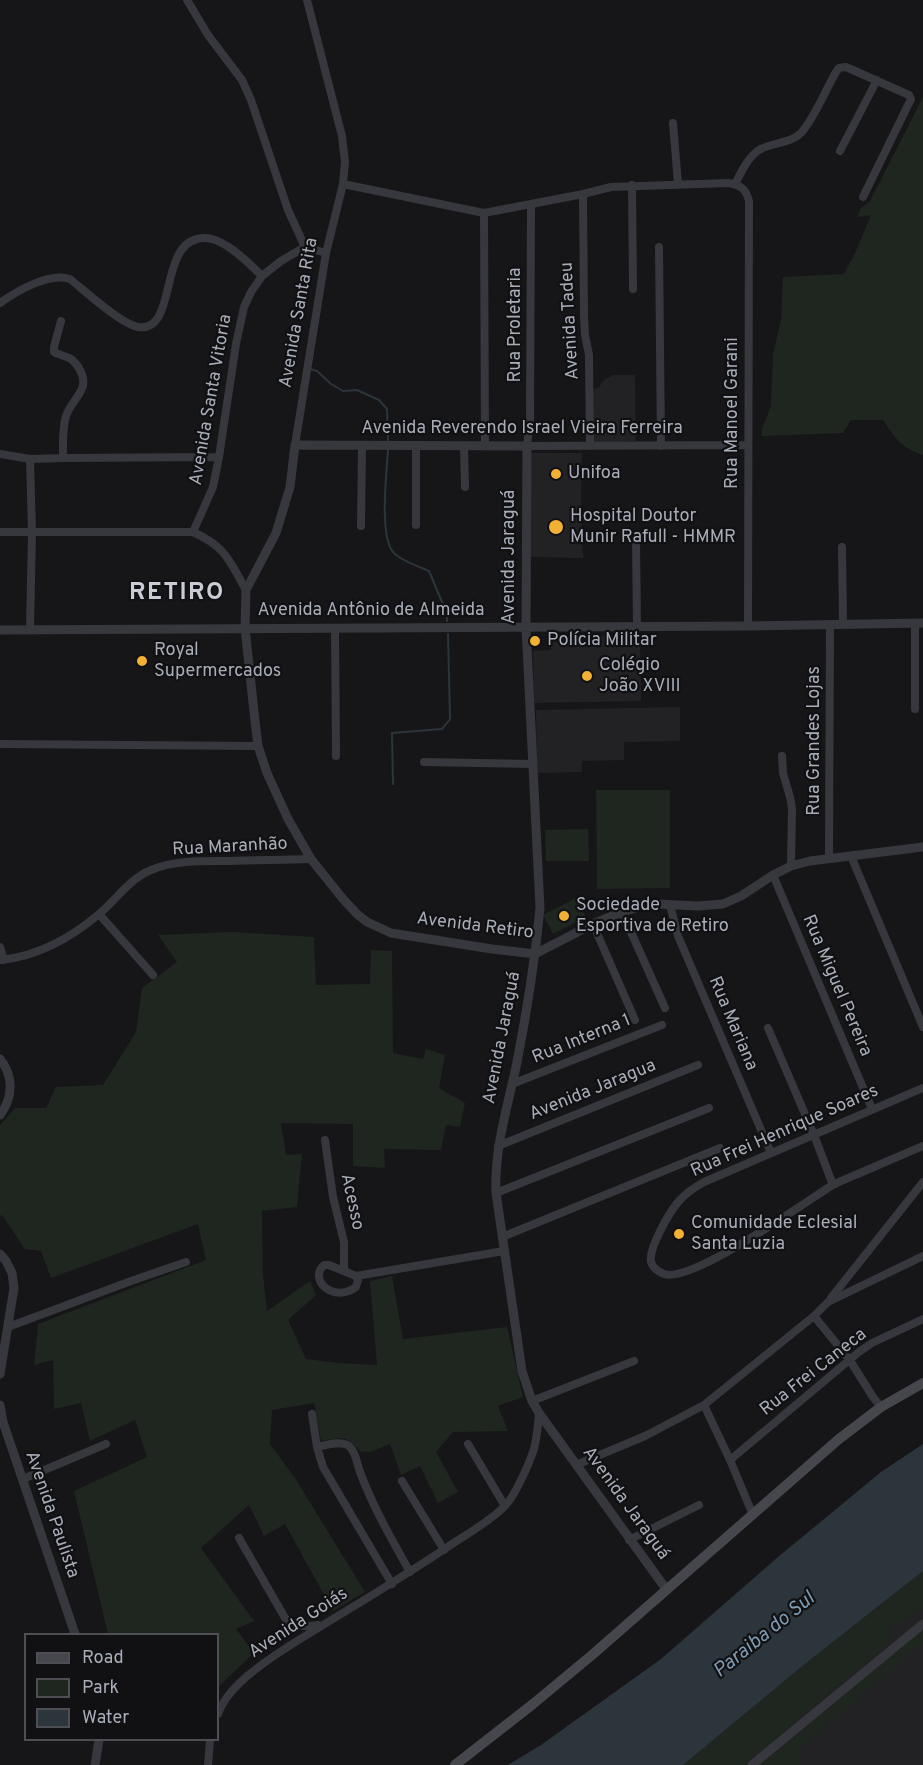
<!DOCTYPE html>
<meta charset="utf-8">
<style>
body{margin:0}
#map{position:relative;width:923px;height:1765px;overflow:hidden;background:#161618;font-family:Overpass,sans-serif}
canvas{display:block}
.legend{position:absolute;left:24px;top:1633px;width:195px;height:108px;box-sizing:border-box;background:#111113;border:2px solid #4d4f55;margin:0;padding:8px 10px;list-style:none;font-size:18px;color:#a8adb8}
.legend li{display:flex;align-items:center;gap:12px;height:30px}
.legend b{width:30px;border:2px solid #4d4f55}
</style>
<div id="map">
<canvas width="923" height="1765"></canvas>
<ul class="legend">
<li><b style="height:8px;background:#45474d"></b>Road</li>
<li><b style="height:16px;background:#1e261f"></b>Park</li>
<li><b style="height:16px;background:#2c353c"></b>Water</li>
</ul>
</div>
<script>
const ctx = document.querySelector('canvas').getContext('2d');
ctx.lineJoin = 'round';
function fill(path, color) { ctx.fillStyle = color; ctx.fill(path, 'evenodd'); }
function strokePath(path, color, width, dash) { ctx.strokeStyle = color; ctx.lineWidth = width; ctx.lineCap = dash ? 'butt' : 'round'; ctx.setLineDash(dash || []); ctx.stroke(path); }
function write(font, color, halo, rows, align = 'center') {
  ctx.font = font + ' Overpass,sans-serif'; ctx.lineWidth = 4.5; ctx.setLineDash([]); ctx.textBaseline = 'middle'; ctx.strokeStyle = halo; ctx.fillStyle = color; for (const [text, x, y, turn = 0] of rows) {
    ctx.save(); ctx.translate(x, y); ctx.rotate((+turn || 0) * Math.PI / 180); ctx.textAlign = isNaN(turn) ? turn : align; if (halo) ctx.strokeText(text, 0, 0); ctx.fillText(text, 0, 0); ctx.restore();
  }
}
fill(new Path2D(`
 M613,375H635L636,441L592,443L593,390L599,387L604,380Z
 M531,453H582L581,497L583,558L531,557Z
 M640,635L641,701L534,703L533,651L551,650V637Z
 M680,707V741L624,742V760L582,761V772L537,773L536,710Z
 M923,1571V1765H683Z`), '#222225');
fill(new Path2D(`
 M923,97V455C901,448 895,438 883,420H851L843,433L762,436V429L771,406L773,354L781,320L783,277L844,274L856,251L871,215L857,217L861,208L870,201Z
 M596,790H670V888L597,889Z
 M588,829L589,861H546L545,830Z
 M576,898L586,917L553,934L543,915Z
 M233,932L314,937L316,985L370,984L371,950L392,951L393,1053L423,1059L426,1049L445,1055L439,1088L465,1103L460,1127L446,1125L441,1150L384,1149L385,1168L353,1166V1124L281,1123L286,1155L302,1154L297,1207L262,1211L263,1275L267,1311L310,1281L316,1295L288,1320L306,1359L340,1363L377,1365L370,1281L392,1276L403,1339L507,1327L523,1397L498,1406L508,1431L453,1432L436,1452L458,1492L438,1503L420,1466L401,1475L390,1444L370,1452L359,1451C347,1434 340,1438 321,1441L314,1403L272,1410L270,1444L295,1478L365,1592L333,1611L285,1524L264,1536L249,1505L201,1548L254,1621L236,1629L254,1653L218,1687V1634H108L74,1491L147,1457L135,1420L90,1441L81,1403L54,1409L53,1360L34,1365L38,1324L206,1260L198,1224L51,1278L41,1251L25,1249L2,1215L0,1216V1125L15,1108H46L56,1087L103,1085L136,1032L142,988L177,962L158,935Z
 M923,1571V1607L890,1630L888,1644L744,1765H683L805,1664Z
 M923,1629V1642L799,1750L800,1765H761Z`), '#1e261f');
fill(new Path2D(`
 M923,1444V1571L805,1664L683,1765H508L541,1745L661,1659L778,1557L881,1472Z`), '#2c353c');
strokePath(new Path2D(`
 M310,369L317,371L331,384L343,391L357,390L379,400L387,409L388,440
 M388,449C387,471 378,540 395,554C404,562 418,566 429,571L447,614V621
 M393,784L392,733L442,729L450,719L448,634`), '#2c353c', 2);
strokePath(new Path2D(`
 M187,0L208,35L242,80L251,100L288,210L305,247
 M673,123L678,184
 M840,151L877,80
 M343,184L484,213L583,194L611,187L728,183C741,185 746,189 749,201L748,626
 M735,184C741,173 747,158 759,150C772,142 790,144 801,133C814,119 826,89 836,72L839,68L846,67L909,95L911,99L863,197
 M632,185L633,289
 M583,194L584,316L585,335L589,355L590,446
 M531,204L530,420L527,446L748,445
 M484,213L485,446
 M659,247L661,446
 M0,303C17,291 49,272 70,279C85,291 121,324 138,327C177,333 159,248 197,239C207,236 218,240 227,246C240,254 251,265 262,276
 M61,321L54,347V352C59,355 66,356 71,359C75,362 78,366 80,370C91,390 72,398 66,416C62,429 63,444 63,458
 M295,445L326,253L343,184L345,162L342,136L307,0
 M464,446L465,487
 M0,454L30,459L63,458L219,457
 M30,459L32,532L30,630
 M416,525V446
 M361,526L362,446
 M0,532H193C226,547 229,560 246,590
 M193,532L213,487L219,457L236,344L244,307L251,292L262,276L281,261L305,247L326,253
 M636,539L637,626
 M842,547L843,624
 M335,628L336,756
 M915,709V623
 M0,744L258,746
 M782,756L783,773L790,797L792,808L791,866
 M424,762L533,764
 M851,856L923,1027
 M829,858L830,624
 M773,875L872,1109
 M670,905L678,936L771,1153
 M622,912L665,1008
 M99,914L153,975
 M593,924L635,1020
 M0,947L4,960
 M0,960C36,957 71,938 99,914C116,900 129,879 151,870C175,860 203,861 228,861C256,860 283,860 311,859
 M768,1028L814,1135L833,1185
 M512,1084L662,1025
 M923,1088L704,1182C695,1187 686,1193 679,1201C670,1211 648,1249 651,1262C653,1268 659,1272 664,1274C691,1284 804,1203 831,1186C840,1181 851,1177 860,1173C881,1164 902,1155 923,1146
 M325,1140L333,1197L344,1242V1271
 M498,1146L698,1065
 M496,1193L709,1108
 M502,1237L720,1148
 M324,1265H329L356,1276L358,1280L356,1287C333,1304 308,1279 324,1265Z
 M356,1276L504,1251
 M831,1298L923,1182
 M814,1316L849,1359L873,1397L881,1407
 M8,1327L131,1281L186,1262
 M532,1401L634,1361
 M704,1405L730,1460L753,1515
 M312,1414L317,1447L323,1467L392,1584
 M468,1444L505,1506
 M317,1447C326,1445 341,1440 349,1446C356,1452 357,1464 360,1472C373,1507 392,1540 410,1572
 M730,1460L859,1352L872,1343L923,1319
 M576,1465L645,1436L704,1405L814,1316L828,1302L923,1256
 M23,1479L106,1444
 M402,1481L444,1550
 M239,1538L285,1618C295,1627 305,1627 318,1625
 M629,1540L699,1505
 M218,1714C227,1687 263,1663 286,1648C340,1614 396,1582 449,1546C467,1534 489,1522 505,1506C515,1496 529,1464 534,1449C537,1438 538,1425 539,1413
 M208,1765L210,1740`), '#37383d', 8);
strokePath(new Path2D(`
 M0,630L748,626L923,623
 M0,1059C14,1076 13,1098 0,1115
 M0,1254L6,1261L12,1273L14,1288L0,1374
 M0,1405L3,1422L75,1634
 M666,1589L539,1413L532,1401L522,1371L496,1193C494,1148 508,1106 517,1062C527,1011 535,960 540,908L526,627L527,446L295,445L290,487L276,533L246,590L245,628L255,721L258,746L267,773L288,819L311,859L343,899L357,914L367,922L391,933L492,949L535,954L593,924L622,912L642,906L657,904L698,906L723,904L741,896L773,875L791,866L810,861L923,847
 M95,1765L99,1740
 M752,1765L923,1624`), '#37383d', 9);
strokePath(new Path2D(`
 M455,1765L533,1704L592,1655L839,1439L881,1407L923,1383`), '#45474d', 10);
for (const [x, y, r, color] of [
 [556,474,6,"#f2b134"],
 [556,527,8,"#f2b134"],
 [535,641,6,"#f2b134"],
 [142,661,6,"#f2b134"],
 [587,676,6,"#f2b134"],
 [564,916,6,"#f2b134"],
 [679,1234,6,"#f2b134"]
]) { const dot = new Path2D(); dot.arc(x, y, r, 0, 2 * Math.PI); ctx.fillStyle = color; ctx.fill(dot); strokePath(dot, '#111113', 2); }
write('18px', '#a8adb8', '#111113', [
 ["Avenida Santa Rita",300,313,-80],
 ["Avenida Tadeu",571,321,-93],
 ["Rua Proletaria",516,325,-90],
 ["Avenida Santa Vitoria",212,400,-80],
 ["Rua Manoel Garani",733,413,-90],
 ["Avenida Reverendo Israel Vieira Ferreira",522,429],
 ["Avenida Jaraguá",510,557,-90],
 ["Avenida Antônio de Almeida",371,611],
 ["Rua Grandes Lojas",815,741,-90],
 ["Rua Maranhão",230,848,-3],
 ["Avenida Retiro",475,927,7],
 ["Rua Miguel Pereira",836,986,67],
 ["Rua Mariana",732,1024,67],
 ["Avenida Jaraguá",503,1038,-79],
 ["Rua Interna 1",582,1040,-22],
 ["Avenida Jaragua",593,1091,-22],
 ["Rua Frei Henrique Soares",785,1132,-24],
 ["Acesso",351,1202,78],
 ["Rua Frei Caneca",814,1373,-38],
 ["Avenida Jaraguá",625,1504,54],
 ["Avenida Paulista",51,1515,71],
 ["Avenida Goiás",299,1624,-33]
]);
write('18px', '#a8adb8', '#111113', [
 ["Unifoa",568,474],
 ["Hospital Doutor",570,517],
 ["Munir Rafull - HMMR",570,538],
 ["Polícia Militar",547,641],
 ["Royal",154,651],
 ["Supermercados",154,672],
 ["Colégio",599,666],
 ["João XVIII",599,687],
 ["Sociedade",576,906],
 ["Esportiva de Retiro",576,927],
 ["Comunidade Eclesial",691,1224],
 ["Santa Luzia",691,1245]
], 'left');
write('italic 20px', '#7f9bb3', '#111113', [
 ["Paraiba do Sul",765,1636,-39]
]);
ctx.letterSpacing = '1.5px';
write('bold 24px', '#c9ccd4', '#111113', [
 ["RETIRO",177,594]
]);
ctx.letterSpacing = '0px';
</script>
